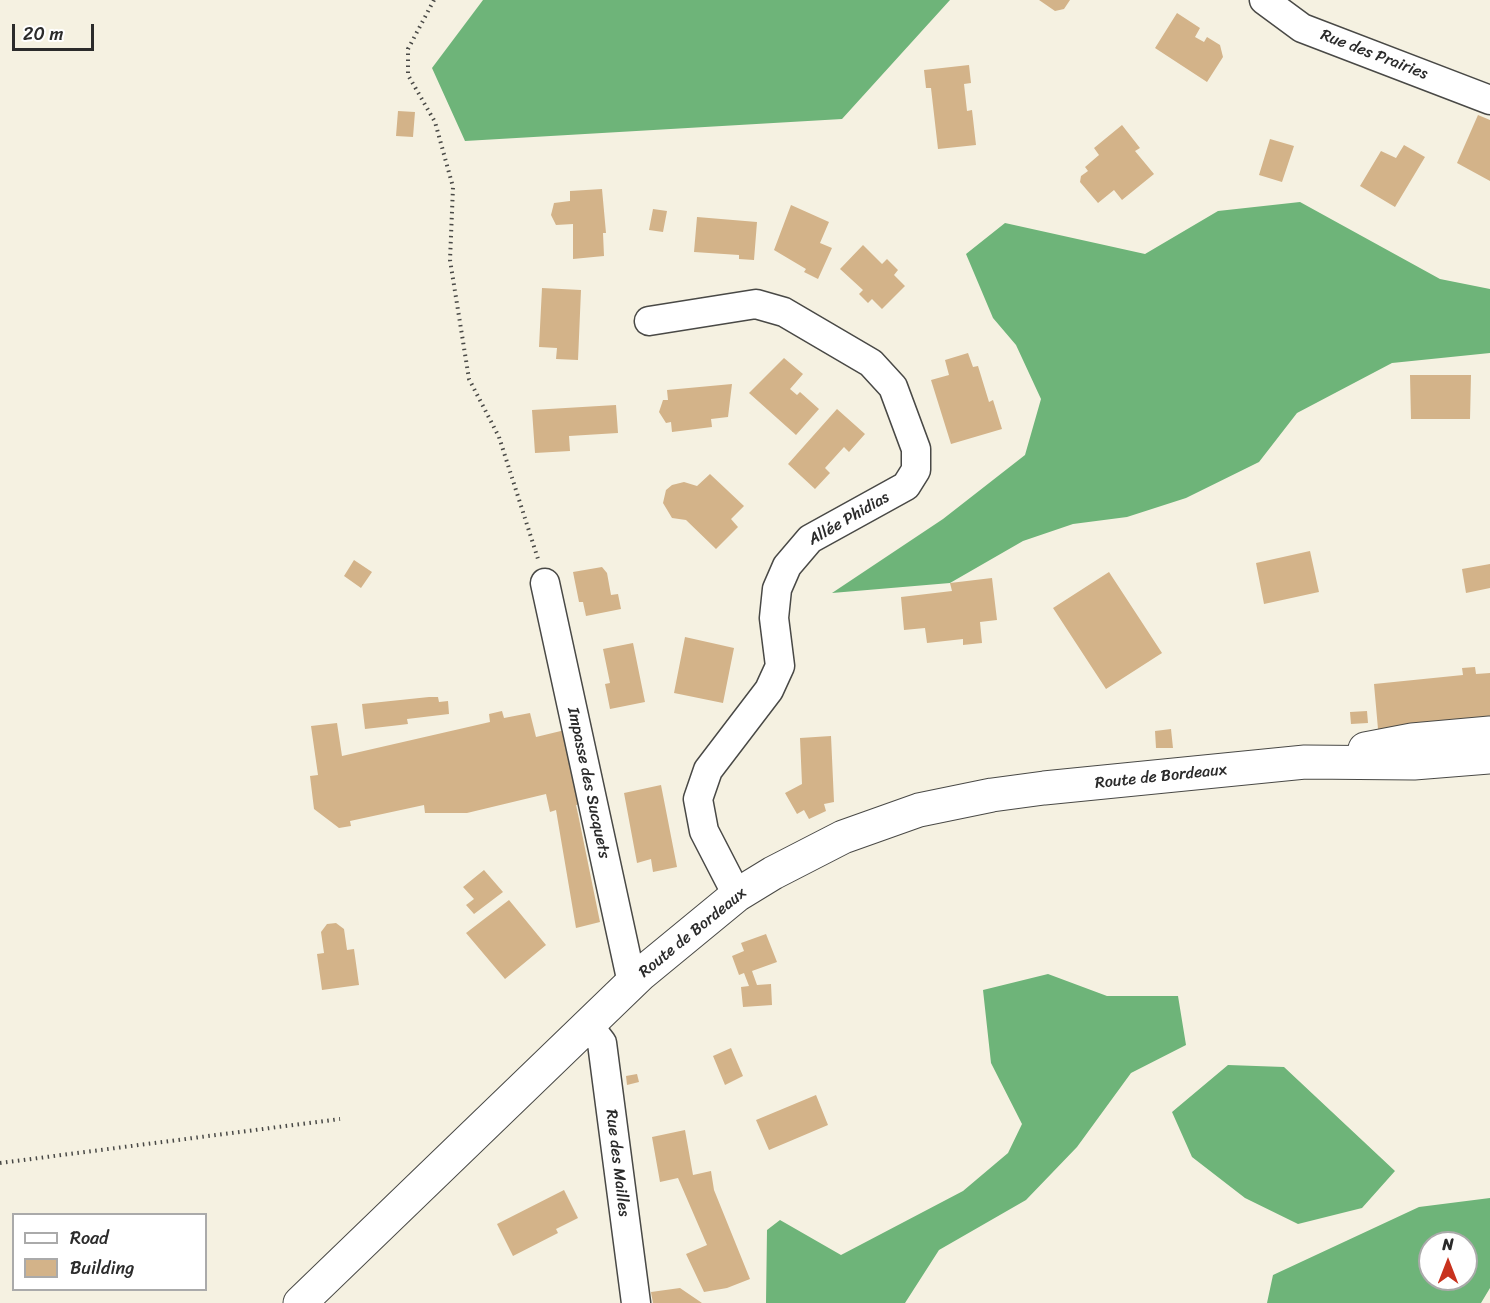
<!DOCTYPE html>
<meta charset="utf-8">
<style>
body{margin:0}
#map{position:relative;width:1490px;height:1303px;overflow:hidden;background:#f5f1e1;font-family:Sriracha,sans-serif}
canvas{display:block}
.legend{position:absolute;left:12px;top:1213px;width:195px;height:78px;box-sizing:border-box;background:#fff;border:2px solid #aaa;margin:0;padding:8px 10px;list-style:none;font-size:18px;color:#2b2b2b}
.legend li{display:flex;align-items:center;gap:12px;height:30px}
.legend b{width:30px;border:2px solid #aaa}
.north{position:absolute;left:1418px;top:1231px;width:60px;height:60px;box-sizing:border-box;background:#fff;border:2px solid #aaa;border-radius:50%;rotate:0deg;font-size:16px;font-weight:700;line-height:24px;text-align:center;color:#2b2b2b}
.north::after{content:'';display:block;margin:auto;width:21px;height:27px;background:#c8321e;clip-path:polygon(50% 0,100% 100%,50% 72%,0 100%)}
.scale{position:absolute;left:12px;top:24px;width:82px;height:27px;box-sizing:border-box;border:3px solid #2b2b2b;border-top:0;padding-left:8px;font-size:18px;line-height:21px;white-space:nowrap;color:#2b2b2b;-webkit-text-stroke:4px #fff;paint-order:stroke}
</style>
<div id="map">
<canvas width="1490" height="1303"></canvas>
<ul class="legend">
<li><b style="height:8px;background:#fff"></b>Road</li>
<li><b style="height:16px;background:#d3b389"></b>Building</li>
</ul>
<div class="north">N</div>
<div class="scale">20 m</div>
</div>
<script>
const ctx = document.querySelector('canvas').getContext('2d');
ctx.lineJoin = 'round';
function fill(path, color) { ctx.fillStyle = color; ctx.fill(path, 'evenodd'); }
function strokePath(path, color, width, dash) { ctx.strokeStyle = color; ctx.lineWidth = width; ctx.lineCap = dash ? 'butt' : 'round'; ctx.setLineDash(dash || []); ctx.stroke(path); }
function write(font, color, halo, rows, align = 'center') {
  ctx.font = font + ' Sriracha,sans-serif'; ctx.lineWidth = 6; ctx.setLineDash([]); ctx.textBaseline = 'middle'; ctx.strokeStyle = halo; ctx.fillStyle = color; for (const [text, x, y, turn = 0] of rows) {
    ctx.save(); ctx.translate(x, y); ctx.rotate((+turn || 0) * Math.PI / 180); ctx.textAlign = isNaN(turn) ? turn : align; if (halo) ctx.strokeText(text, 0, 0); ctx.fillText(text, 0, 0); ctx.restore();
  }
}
fill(new Path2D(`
 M483,0H950L842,119L465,141L432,68Z
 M1300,202L1440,279L1490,289V353L1392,363L1297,413L1259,462L1186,498L1127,517L1073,524L1023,541L950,583L832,593L943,519L1025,455L1041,399L1016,345L993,318L966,254L1005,223L1145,254L1218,211Z
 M1048,974L1107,996H1178L1186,1045L1131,1073L1077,1147L1026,1200L939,1250L905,1303H766L767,1230L780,1220L841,1255L963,1191L1008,1153L1022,1124L991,1063L983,990Z
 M1228,1065L1284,1067L1395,1171L1362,1208L1298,1224L1245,1198L1192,1157L1172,1112Z
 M1490,1198V1288L1481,1303H1267L1273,1275L1419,1207ZM1430,1243H1466V1279H1430Z`), '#6eb479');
fill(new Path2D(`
 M1039,0H1070L1064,9L1055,11Z
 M1177,13L1200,28L1195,37L1204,42L1207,37L1220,45L1223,57L1207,82L1155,48Z
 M969,65L971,83L964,84L967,111L972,110L976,145L938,149L931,88H926L924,70Z
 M398,111L415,112L413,137L396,136Z
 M1478,115L1490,120V181L1457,163Z
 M1122,125L1140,148L1135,151L1154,174L1122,200L1114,190L1098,203L1080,182L1081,176L1088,171L1085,167L1099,155L1094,148Z
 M1270,139L1294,146L1282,182L1259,175Z
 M1404,145L1425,157L1395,207L1360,186L1381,151L1396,158Z
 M602,189L606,233H603L604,256L573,259V224L556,225L551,215L554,203L570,201V191Z
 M791,205L829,222L820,243L832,248L818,279L804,272L806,269L774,250Z
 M653,209L667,211L663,232L649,230Z
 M697,217L757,222L754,260L739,259V255L694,252Z
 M863,245L882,264L887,259L898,270L894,275L905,286L882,309L872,299L868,303L859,294L863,290L840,269Z
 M542,288L581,290L578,360L556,359L557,348L539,347Z
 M968,353L973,367L978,366L989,402L993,400L1002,429L951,444L931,380L949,375L945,360Z
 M784,358L803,374L790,389L797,395L800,392L819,409L796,435L749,393Z
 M1410,375H1471L1470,419H1411Z
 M732,384L728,417L711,419L712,427L672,432L671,422L666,423L659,412L663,400H668L667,390Z
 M616,405L618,433L569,436L570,451L535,453L532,410Z
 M837,409L865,434L849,452L844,447L825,468L830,473L815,489L788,464Z
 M710,474L744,506L731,519L738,527L716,549L686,520L672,518L663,503L666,490L672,485L684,482L697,486Z
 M1310,551L1319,592L1264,604L1256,563Z
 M354,560L372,572L361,588L344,576Z
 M1490,564V588L1466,593L1462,569Z
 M602,567L607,573L611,595L618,594L621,609L586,616L583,602H579L573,572Z
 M1109,572L1162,653L1106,689L1053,608Z
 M992,578L997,620L980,622L982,643L963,645V639L927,643L925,628L904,630L901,597L952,591L950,583Z
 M685,637L734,648L723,703L674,693Z
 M633,643L645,702L610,709L605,684L610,683L603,649Z
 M1475,667L1476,674L1490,673V718L1378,729L1374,684L1463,675L1462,668Z
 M429,697H438L439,702L448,701L449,714L407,719L408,724L400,725L365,729L362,704Z
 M502,711L504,718L530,713L536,737L565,730L581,804L576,805L578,814L600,922L576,928L556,810L550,812L546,794L467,813H425L424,805L350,821L351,826L339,828L314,809L310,776L318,775L311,726L337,723L342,756L490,722L489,714Z
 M1367,711L1368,723L1351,724L1350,712Z
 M1171,729L1173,748H1156L1155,731Z
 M831,736L834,802L824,804L826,811L809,819L804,810L797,814L785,793L802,784L800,738Z
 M661,785L677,867L653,872L651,859L637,863L624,793Z
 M484,870L503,892L474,914L466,905L474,899L463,887Z
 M509,900L546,945L505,979L466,933Z
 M336,923L344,929L347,950L354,949L359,985L322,990L317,954L324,953L321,932L327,924Z
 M766,934L777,962L752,971L757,985L771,984L772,1005L743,1007L741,987L749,986L744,973L739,975L732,956L744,951L741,943Z
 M731,1048L743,1076L725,1085L713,1056Z
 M637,1074L639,1082L627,1085L626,1076Z
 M816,1095L828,1125L769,1150L756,1120Z
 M685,1130L693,1175L711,1171L714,1190L750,1279L727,1288L704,1292L686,1254L707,1245L678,1178L660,1182L652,1137Z
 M564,1190L578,1218L556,1229L558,1233L513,1256L497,1224Z
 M680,1288L702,1303H653L651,1292Z`), '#d3b389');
const street = new Path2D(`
 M1264,0L1302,28L1490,100
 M649,321L756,304L784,312L871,363L893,387L916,449V470L906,486L810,539L787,566L777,589L774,618L780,666L769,690L708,770L698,799L704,831L737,895
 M545,583L632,983
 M589,1026L602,1043L636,1303`);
const primary = new Path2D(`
 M1365,749L1412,740L1490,733
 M300,1303L641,974L737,895L773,873L843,837L919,810L992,795L1044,788L1305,762L1414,763L1490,757`);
strokePath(street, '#494946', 31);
strokePath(primary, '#494946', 35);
strokePath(new Path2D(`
 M434,0L408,49V75L435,122L453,187L450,260L469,379L499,437L538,559
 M0,1163L340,1119`), '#494946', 4, [1.5, 4.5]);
strokePath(street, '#fff', 28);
strokePath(primary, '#fff', 33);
write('16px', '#2b2b2b', '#fff', [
 ["Rue des Prairies",1374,55,21],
 ["Allée Phidias",849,519,-30],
 ["Route de Bordeaux",1161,777,-6],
 ["Impasse des Sucquets",588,783,78],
 ["Route de Bordeaux",693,933,-39],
 ["Rue des Mailles",617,1163,83]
]);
</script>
